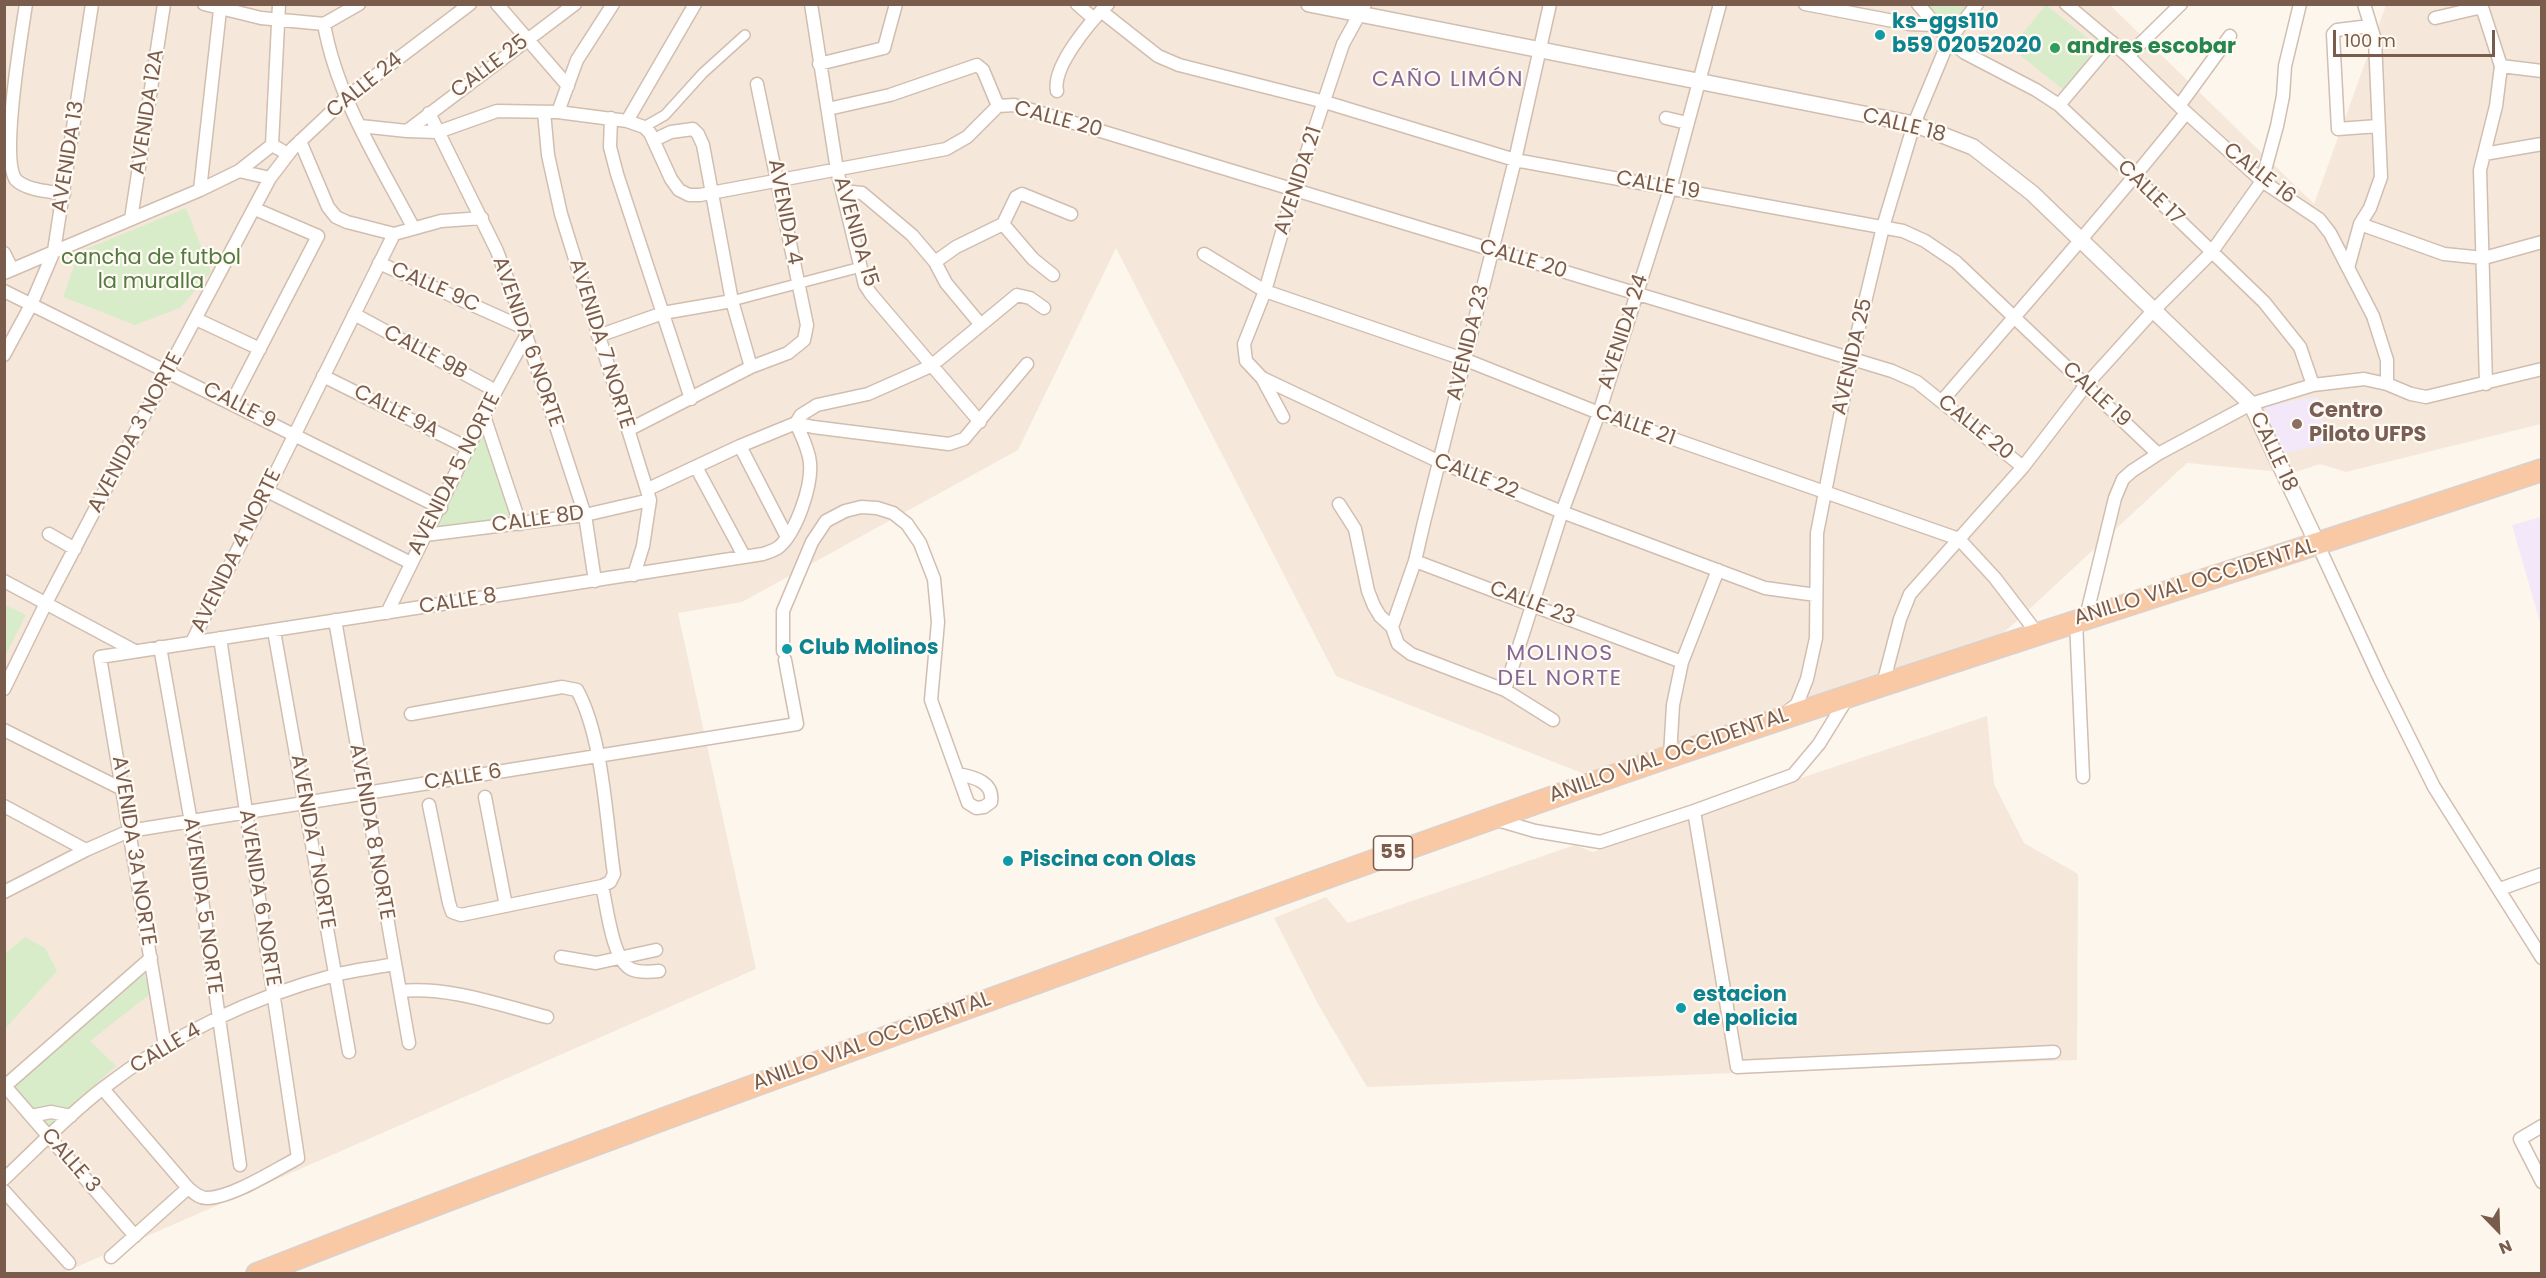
<!DOCTYPE html>
<meta charset="utf-8">
<style>
body{margin:0}
#map{position:relative;width:2546px;height:1278px;overflow:hidden;background:#fdf6ec;font-family:Poppins,sans-serif}
canvas{display:block}
.frame{position:absolute;inset:0;border:6px solid #7a5c4d;pointer-events:none}
.north{position:absolute;left:2468px;top:1200px;width:60px;height:60px;-webkit-text-stroke:4px #fffaf3;paint-order:stroke;rotate:157deg;font-size:16px;font-weight:700;line-height:24px;text-align:center;color:#7a5c4d}
.north::after{content:'';display:block;margin:auto;width:21px;height:27px;background:#7a5c4d;clip-path:polygon(50% 0,100% 100%,50% 72%,0 100%)}
.scale{position:absolute;left:2333px;top:30px;width:162px;height:27px;box-sizing:border-box;border:3px solid #7a5c4d;border-top:0;padding-left:8px;font-size:18px;line-height:21px;white-space:nowrap;color:#7a5c4d;-webkit-text-stroke:4px #fffaf3;paint-order:stroke}
</style>
<div id="map">
<canvas width="2546" height="1278"></canvas>
<div class="frame"></div>
<div class="north">N</div>
<div class="scale">100 m</div>
</div>
<script>
const ctx = document.querySelector('canvas').getContext('2d');
ctx.lineJoin = 'round';
function fill(path, color) { ctx.fillStyle = color; ctx.fill(path, 'evenodd'); }
function strokePath(path, color, width, dash) { ctx.strokeStyle = color; ctx.lineWidth = width; ctx.lineCap = dash ? 'butt' : 'round'; ctx.setLineDash(dash || []); ctx.stroke(path); }
function write(font, color, halo, rows, align = 'center') {
  ctx.font = font + ' Poppins,sans-serif'; ctx.lineWidth = 4.5; ctx.setLineDash([]); ctx.textBaseline = 'middle'; ctx.strokeStyle = halo; ctx.fillStyle = color; for (const [text, x, y, turn = 0] of rows) {
    ctx.save(); ctx.translate(x, y); ctx.rotate((+turn || 0) * Math.PI / 180); ctx.textAlign = isNaN(turn) ? turn : align; if (halo) ctx.strokeText(text, 0, 0); ctx.fillText(text, 0, 0); ctx.restore();
  }
}
fill(new Path2D(`
 M4,5H2110L2314,204L2386,5H2541V424L2346,472L2320,464L2292,473L2187,463L1983,652L1602,781L1336,676L1116,248L1018,450L742,602L678,613L756,969L63,1273H5Z
 M1987,716L1994,784L2024,843L2078,874L2077,1060L1367,1087L1318,1004L1274,918L1326,897L1348,923L1575,845L1593,852L1759,792Z`), '#f5e8da');
fill(new Path2D(`
 M2318,397L2328,444L2279,454L2265,405Z
 M2541,517H2542L2541,626L2512,525Z`), '#f3e8fa');
fill(new Path2D(`
 M1928,5H1967L1950,24Z
 M2046,5L2100,48L2065,91L2011,48Z
 M186,208L211,272L180,308L135,325L63,297L79,252Z
 M483,426L514,520L436,528Z
 M5,605L26,615L5,656Z
 M25,937L45,948L57,971L5,1029V951L7,952Z
 M143,969L150,994L90,1041L116,1066L43,1131L8,1093Z`), '#d8ecc9');
const pedestrian = new Path2D(`
 M644,127L665,115L703,73L745,35
 M732,301L861,267`);
const minor = new Path2D(`
 M26,4C21,37 0,159 16,180C28,191 50,191 64,194
 M204,4L261,18L324,24L359,4
 M279,4L272,145L288,154
 M497,4L568,86
 M811,4L837,170L865,285L871,294L980,422
 M1077,4L1094,19
 M1365,4L1343,44L1294,191L1265,291L1244,344L1246,361L1262,378L1440,462L1562,512L1765,588L1816,595
 M1550,4L1515,160L1424,522L1415,561L1392,627L1398,644L1411,654L1505,690L1553,720
 M1805,4L1909,24L1935,25
 M1918,4L1949,40L1965,53L2036,90L2059,105L2095,139L2264,302L2300,347L2313,385
 M2066,4L2128,56L2179,106L2262,181L2319,219L2330,233L2373,316L2387,360V384
 M2481,4L2501,66L2496,106L2480,170L2486,384
 M1101,11L1158,56L1179,65L1325,102L1515,160L1903,231L1925,241L1956,262L2158,454
 M2435,18L2482,7
 M324,24C337,98 379,162 413,227
 M2370,26L2337,30L2333,34L2338,129L2378,126
 M2128,56L2181,4
 M819,64L884,48L896,4
 M2501,66L2542,71
 M1057,91C1052,66 1091,21 1108,4
 M2059,105L2112,42
 M998,106L1014,105L1028,109L1892,371L1917,382L2023,467
 M2179,106L2230,36
 M828,109L890,95L977,65L983,70L998,106
 M544,112L548,155L561,214L650,500L643,546L634,575
 M558,112L577,60L613,4
 M429,113L497,251L510,286L585,515L595,581
 M611,118L610,147L617,174L691,399
 M1666,118L1687,123
 M627,121L695,4
 M360,126L407,131L438,132L497,111L558,112L627,121L644,127L650,133L671,179L679,190L689,195H700L946,149L967,137L998,106
 M407,131L575,4
 M654,140L671,132L693,129L698,134L703,145L732,301L751,367
 M300,141L328,207L336,217L347,222L394,234L441,221L482,218
 M2484,154L2542,144
 M239,171L270,178
 M200,190L220,10
 M842,191L862,193L912,235L935,262L946,283L981,325
 M131,219L164,4
 M1003,224L1033,259L1053,275
 M2360,224L2444,254L2484,258L2542,242
 M4,253L12,269
 M1204,254L1265,291L1466,360L1599,413L1959,539L1995,578L2037,633
 M935,262L956,247L1003,224L1016,197L1022,194L1071,214
 M379,263L524,328
 M2348,268L2360,224L2370,208L2381,177L2375,40L2364,4
 M4,273L200,190L239,171L272,145
 M4,291L441,508
 M354,314L496,391
 M196,319L260,349
 M598,336L663,313L732,301
 M4,355L31,305L54,251L92,4
 M323,376L468,448
 M1262,378L1283,417
 M1942,401C2024,305 2108,211 2186,113
 M232,402L318,236L255,209
 M484,416L520,524
 M796,423L813,427L949,444L964,439L1027,364
 M628,430L751,367L788,353L804,340L807,325L757,84
 M740,446L787,537
 M696,467L744,556
 M648,489L740,446L796,423L801,415L817,405L868,394L931,366L1017,295L1030,298L1044,308
 M267,491L411,563
 M1339,504L1355,529L1368,591L1374,606L1380,616L1392,627
 M49,534L75,549
 M425,535L585,515L650,500
 M2318,545L2380,679L2434,787L2542,958
 M1415,561L1682,662
 M4,581L135,651
 M387,613L496,391L526,336
 M2086,617L2115,498L2123,479L2132,471L2158,454L2251,404L2313,385L2364,379L2387,384L2411,394L2426,397L2542,369
 M335,620L409,1043
 M2076,621L2083,777
 M274,631L349,1052
 M192,642L394,234
 M160,647L191,822L240,1165
 M783,651V611L812,542L826,521L845,511L861,507L877,508L893,513L907,524L920,543L934,579L938,622L931,700L968,803L976,808L984,807L991,802C994,782 974,777 958,774
 M1883,684L1900,619L1910,594L2023,467L2086,385L2152,312L2211,253L2262,181L2277,126L2283,96L2285,66L2300,4
 M4,689L46,603L168,370L270,178L293,148L346,98L470,4
 M1505,690L1562,512L1599,413L1670,189L1720,4
 M1787,712L1797,704L1807,679L1816,638L1817,533L1851,360L1883,227L1914,124L1949,40L1977,4
 M411,714L562,687L577,690C603,737 606,820 614,874L610,882L602,886L461,915L452,912L449,903L429,805
 M4,730L122,789
 M1670,756L1673,705L1682,662L1718,570
 M485,797L506,906
 M4,806L86,850
 M1694,811L1737,1067L2054,1052
 M1494,819L1535,831L1600,842L1694,811L1793,775L1819,744L1848,697
 M602,886C607,906 612,960 631,969C639,973 650,972 659,971
 M2500,889L2542,874
 M4,892L86,850L129,831L797,724L785,660
 M561,957L596,963L656,950
 M400,991C449,986 500,1005 547,1017
 M165,1046L100,657L763,554C769,552 776,550 780,546C797,530 812,486 810,463C809,449 801,435 796,423
 M4,1085L135,1236
 M5,1086L151,958
 M103,1089L188,1188C193,1192 200,1199 208,1198C233,1197 275,1170 298,1158L220,638
 M31,1116L51,1112L71,1116
 M2542,1126L2520,1139L2542,1182
 M4,1179C36,1149 67,1116 102,1089C170,1036 252,997 335,975C354,970 375,968 394,964
 M4,1191L69,1263
 M111,1257L188,1188`);
const tertiary = new Path2D(`
 M1309,4L1914,124L1973,147L2032,193L2251,404L2318,545`);
const trunk = new Path2D(`
 M257,1274C518,1171 780,1076 1044,980C1253,904 1463,827 1674,755C1962,656 2253,566 2542,470`);
strokePath(pedestrian, '#d1beb0', 12);
strokePath(minor, '#d1beb0', 15);
strokePath(tertiary, '#d1beb0', 18);
strokePath(trunk, '#dad1cd', 24);
strokePath(pedestrian, '#fff', 9);
strokePath(minor, '#fff', 12);
strokePath(tertiary, '#fff', 15);
strokePath(trunk, '#f9c8a4', 21);
for (const [x, y, r, color] of [
 [1880,35,6,"#0f9aa8"],
 [2055,48,6,"#2e9e5b"],
 [2297,424,6,"#8d6e63"],
 [787,649,6,"#0f9aa8"],
 [1008,861,6,"#0f9aa8"],
 [1681,1008,6,"#0f9aa8"]
]) { const dot = new Path2D(); dot.arc(x, y, r, 0, 2 * Math.PI); ctx.fillStyle = color; ctx.fill(dot); strokePath(dot, '#fffaf3', 2); }
for (const [x, y, w] of [
 [1393,853,39]
]) { const box = new Path2D(); box.roundRect(x - w / 2, y - 17, w, 34, 4.5); ctx.fillStyle = '#fffaf3'; ctx.fill(box); strokePath(box, '#7a5c4d', 1.5); }
write('bold 20px', '#7a5c4d', null, [
 ["55",1393,853]
]);
write('bold 21px', '#0d838f', '#fffaf3', [
 ["ks-ggs110",1892,23],
 ["b59 02052020",1892,47],
 ["Club Molinos",799,649],
 ["Piscina con Olas",1020,861],
 ["estacion",1693,996],
 ["de policia",1693,1020]
], 'left');
write('bold 21px', '#27864d', '#fffaf3', [
 ["andres escobar",2067,48]
], 'left');
write('21px', '#7a5c4d', '#fffaf3', [
 ["CALLE 25",490,67,-37],
 ["CALLE 24",365,86,-39],
 ["AVENIDA 12A",148,112,-81],
 ["CALLE 20",1058,120,15],
 ["CALLE 18",1904,126,14],
 ["AVENIDA 13",69,157,-81],
 ["CALLE 16",2259,174,38],
 ["AVENIDA 21",1299,181,-72],
 ["CALLE 19",1658,186,10],
 ["CALLE 17",2150,193,44],
 ["AVENIDA 4",784,212,79],
 ["AVENIDA 15",855,232,74],
 ["CALLE 20",1523,260,17],
 ["CALLE 9C",435,288,24],
 ["AVENIDA 24",1624,332,-72],
 ["AVENIDA 6 NORTE",527,342,71],
 ["AVENIDA 23",1469,343,-76],
 ["AVENIDA 7 NORTE",601,344,73],
 ["CALLE 9B",425,353,28],
 ["AVENIDA 25",1853,357,-77],
 ["CALLE 19",2096,395,43],
 ["CALLE 9",239,406,27],
 ["CALLE 9A",396,412,27],
 ["CALLE 21",1635,426,20],
 ["CALLE 20",1975,428,39],
 ["AVENIDA 3 NORTE",136,433,-62],
 ["CALLE 18",2273,452,65],
 ["AVENIDA 5 NORTE",455,474,-63],
 ["CALLE 22",1476,477,22],
 ["CALLE 8D",538,520,-8],
 ["AVENIDA 4 NORTE",237,551,-64],
 ["ANILLO VIAL OCCIDENTAL",2195,583,-17],
 ["CALLE 8",458,602,-9],
 ["CALLE 23",1532,604,21],
 ["ANILLO VIAL OCCIDENTAL",1669,756,-19],
 ["CALLE 6",463,778,-9],
 ["AVENIDA 8 NORTE",371,832,80],
 ["AVENIDA 7 NORTE",312,842,80],
 ["AVENIDA 3A NORTE",133,851,81],
 ["AVENIDA 6 NORTE",259,898,81],
 ["AVENIDA 5 NORTE",202,906,82],
 ["ANILLO VIAL OCCIDENTAL",872,1042,-20],
 ["CALLE 4",166,1049,-31],
 ["CALLE 3",70,1161,49]
]);
write('21px', '#537a41', '#fffaf3', [
 ["cancha de futbol",151,259],
 ["la muralla",151,283]
]);
write('bold 21px', '#785e54', '#fffaf3', [
 ["Centro",2309,412],
 ["Piloto UFPS",2309,436]
], 'left');
ctx.letterSpacing = '1.5px';
write('22px', '#846695', '#fffaf3', [
 ["CAÑO LIMÓN",1448,80],
 ["MOLINOS",1560,654],
 ["DEL NORTE",1560,679]
]);
ctx.letterSpacing = '0px';
</script>
